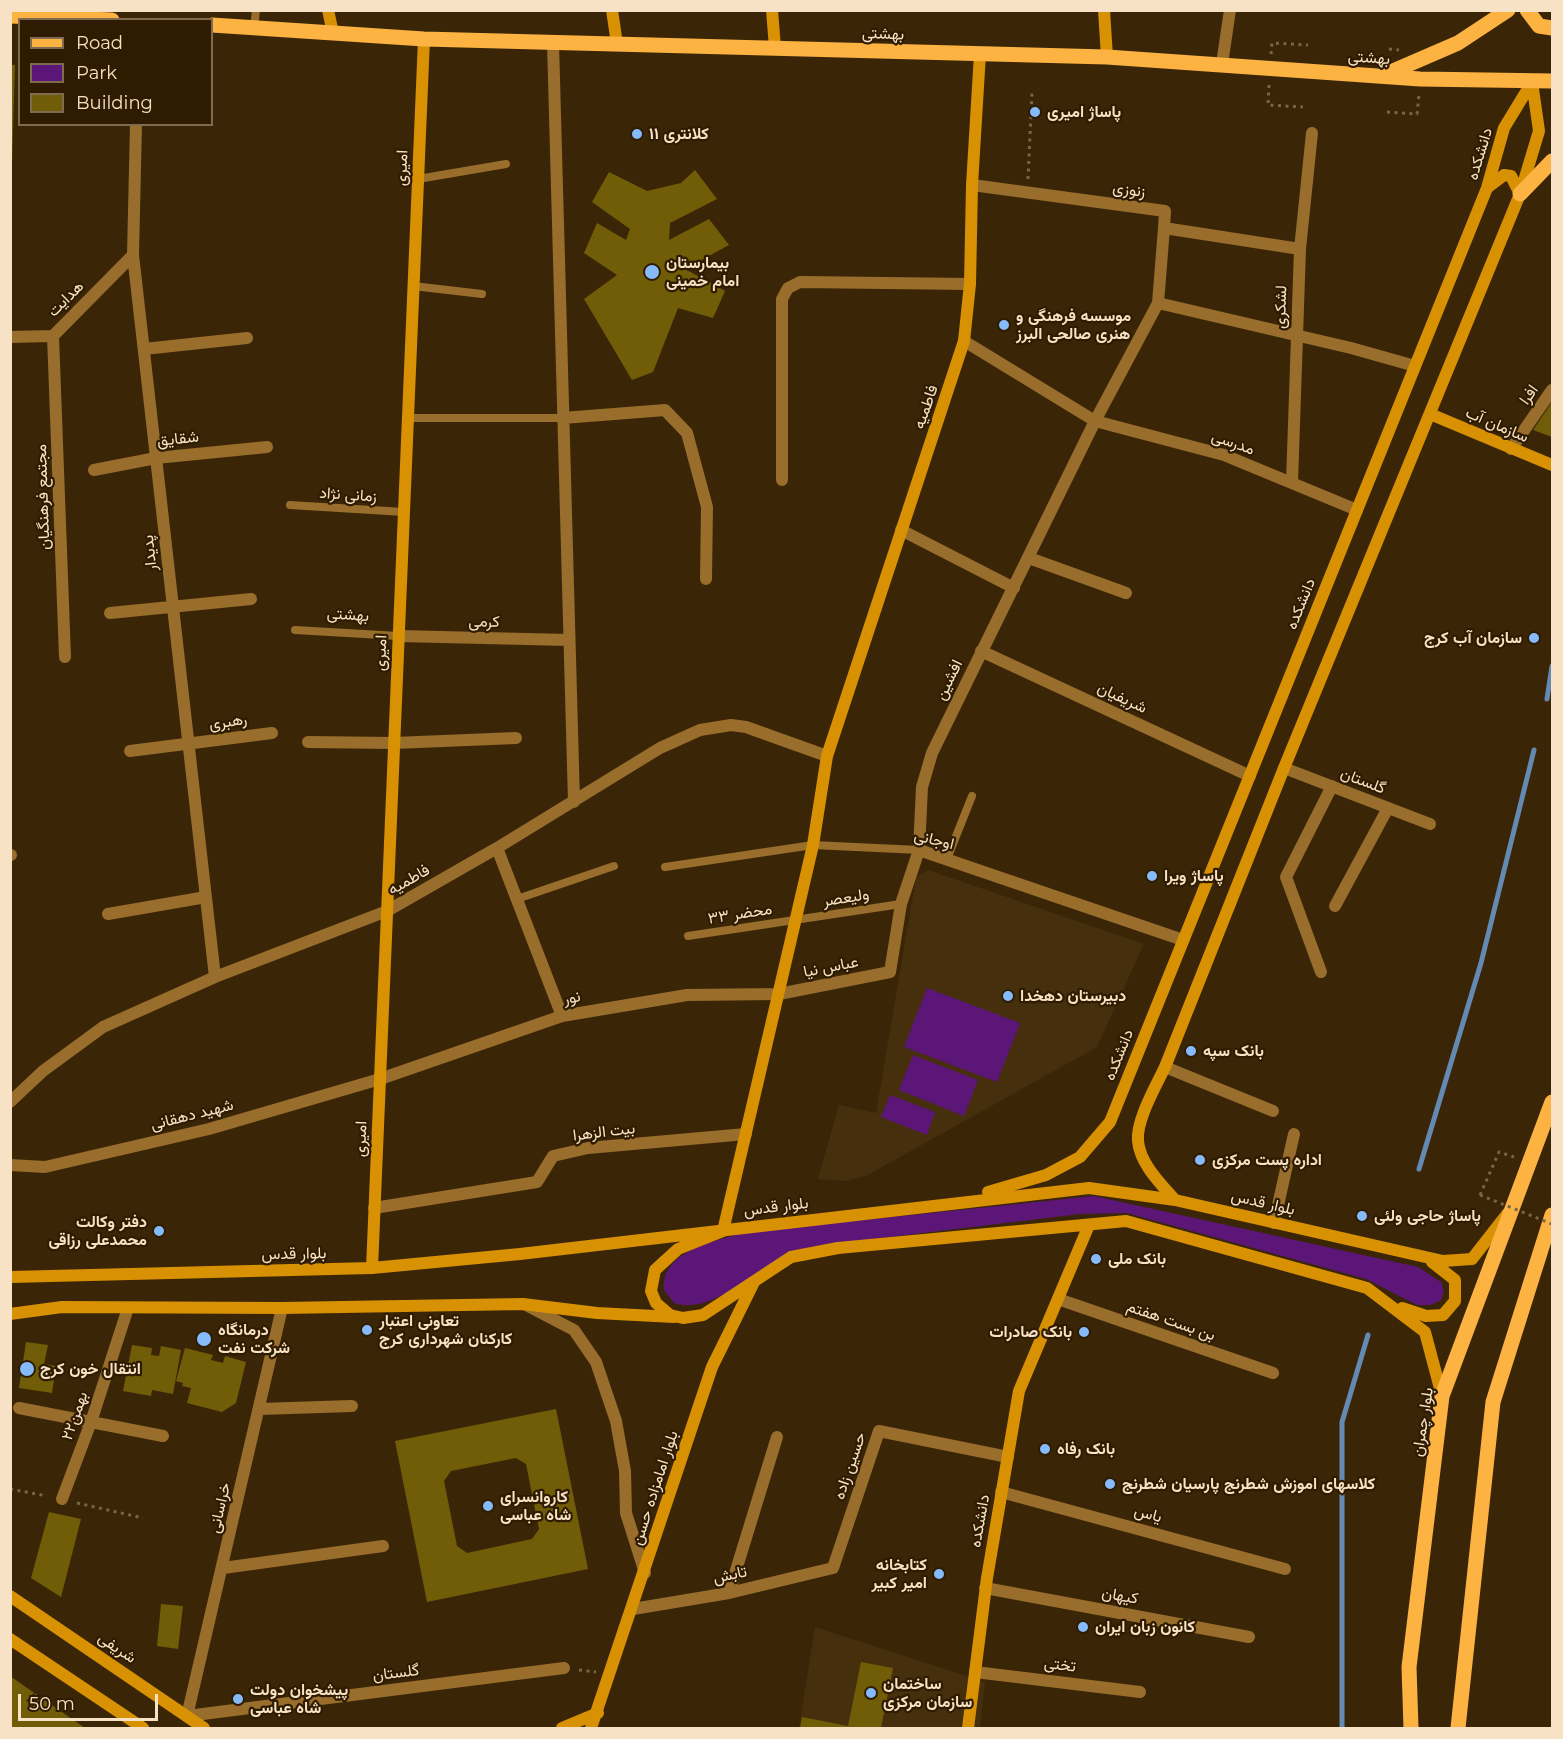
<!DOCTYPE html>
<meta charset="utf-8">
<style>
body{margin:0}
#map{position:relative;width:1563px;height:1739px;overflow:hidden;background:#3a2607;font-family:Montserrat,sans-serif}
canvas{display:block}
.frame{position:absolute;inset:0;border:12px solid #f8e2c6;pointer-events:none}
.legend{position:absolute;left:18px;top:18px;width:195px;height:108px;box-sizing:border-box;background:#2f1c00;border:2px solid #7f6b4f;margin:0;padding:8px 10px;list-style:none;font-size:18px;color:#f8e2c6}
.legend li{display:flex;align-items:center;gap:12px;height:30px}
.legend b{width:30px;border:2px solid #7f6b4f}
.scale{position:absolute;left:18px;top:1694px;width:140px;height:27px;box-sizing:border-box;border:3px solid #f8e2c6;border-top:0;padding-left:8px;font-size:18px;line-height:21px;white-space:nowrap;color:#f8e2c6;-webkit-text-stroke:4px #2f1c00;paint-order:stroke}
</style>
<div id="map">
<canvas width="1563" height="1739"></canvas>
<div class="frame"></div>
<ul class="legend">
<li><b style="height:8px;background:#fdb342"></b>Road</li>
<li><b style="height:16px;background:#5c1678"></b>Park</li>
<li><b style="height:16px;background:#715d07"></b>Building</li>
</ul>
<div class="scale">50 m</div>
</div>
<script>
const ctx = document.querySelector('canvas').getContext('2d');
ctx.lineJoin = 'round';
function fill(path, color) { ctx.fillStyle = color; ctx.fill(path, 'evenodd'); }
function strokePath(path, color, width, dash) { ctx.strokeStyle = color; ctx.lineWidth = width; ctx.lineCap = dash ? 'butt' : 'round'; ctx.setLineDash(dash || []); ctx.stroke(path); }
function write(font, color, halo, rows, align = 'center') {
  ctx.font = font + ' Montserrat,Vazirmatn,sans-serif'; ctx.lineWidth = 4.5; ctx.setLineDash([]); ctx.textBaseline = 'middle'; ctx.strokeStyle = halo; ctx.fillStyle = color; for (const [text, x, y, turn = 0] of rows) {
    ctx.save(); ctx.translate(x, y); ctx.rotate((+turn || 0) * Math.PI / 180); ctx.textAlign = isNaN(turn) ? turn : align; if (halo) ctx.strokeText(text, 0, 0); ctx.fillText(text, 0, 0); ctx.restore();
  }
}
fill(new Path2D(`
 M928,870L1144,944L1097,1047L866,1176L844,1181L818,1179L839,1105L876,1113L916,878Z
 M815,1627L985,1682L980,1728H799Z`), '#462f0c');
fill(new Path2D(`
 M927,988L1020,1023L997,1082L904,1047Z
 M913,1055L978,1080L964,1116L899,1090Z
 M890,1095L935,1112L927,1135L881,1117Z
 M1094,1196L1418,1267L1441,1282L1444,1291L1441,1300L1431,1305H1417L1366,1279L1127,1213L1080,1214L815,1246C806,1249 796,1251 788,1255C756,1270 710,1316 674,1303L664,1290C660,1250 720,1239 749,1232Z`), '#5c1678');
strokePath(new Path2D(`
 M1547,699L1552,666
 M1419,1169L1481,963L1534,750
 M1342,1728V1422L1368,1335`), '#6489b2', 5);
fill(new Path2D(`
 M10,65H15L12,164L10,163Z
 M695,170L717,199L670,223L669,240L709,219L729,245L685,269L725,291L713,318L678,308L653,372L632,380L584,299L617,275L584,253L597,223L626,240L630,229L592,202L609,172L647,191L681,183Z
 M1552,402V437L1533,430Z
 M26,1342L48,1345L44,1364L56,1366L52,1393L19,1388Z
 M132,1345L152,1348L151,1355L159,1356L161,1346L181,1350L173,1394L152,1390L151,1396L123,1391Z
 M185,1348L213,1355L211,1360L223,1363L225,1356L246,1362L236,1403L222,1412L187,1403L191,1388L182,1386L183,1383L176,1381Z
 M556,1409L588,1569L427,1602L395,1441ZM516,1458L526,1464L539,1529L532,1539L467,1553L457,1546L444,1481L451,1471Z
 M49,1512L81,1519L61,1597L31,1578Z
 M161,1604L183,1606L178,1649L157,1646Z
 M861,1662L893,1668L881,1728H800L802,1717L848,1726Z
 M10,1676L85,1728H10Z`), '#715d07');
strokePath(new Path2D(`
 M1389,49L1399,50
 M1271,54L1272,43L1308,45
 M1269,85L1268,105L1303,107
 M1387,112L1417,114L1419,95
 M1028,179L1032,93
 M1480,1195L1499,1152L1514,1157
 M10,1489L47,1496
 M77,1503L143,1518
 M579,1670L596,1672`), '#796547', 3, [3, 4.5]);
strokePath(new Path2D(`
 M254,28L256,10
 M418,179L506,164
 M413,286L482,294
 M408,418H563
 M290,505L404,512
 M295,630L398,636
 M947,859L972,796
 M665,867L813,845L919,850
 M517,899L614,866
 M688,936L901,904`), '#996d2b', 8);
strokePath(new Path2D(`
 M553,43L574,802
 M1222,64L1230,10
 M136,124L133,255L215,977
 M972,185L1165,211L1164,228L1300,249
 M1158,303L1351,348L1415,366
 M53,336L65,657
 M10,337L53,336L133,255
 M964,341L1095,421L1158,303L1164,228
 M144,349L247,338
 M563,418L665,410L687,433L707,507L706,579
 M1511,449L1552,390
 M94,470L156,458L267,447
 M782,480V299L788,288L800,282L970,284
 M1292,482L1300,249L1312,133
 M901,530L1014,588
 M1029,558L1126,593
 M110,613L251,599
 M398,636L569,640
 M981,651L1250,776
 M308,742L394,743L516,738
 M130,751L272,733
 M1284,768L1430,824
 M497,848L562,1016
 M919,850L1183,940
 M10,855H11
 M1335,906L1388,808
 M108,914L206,897
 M1321,972L1286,877L1332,786
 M1165,1067L1273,1111
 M10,1102L43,1071L103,1027L215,977L387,911L497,848L660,748L700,730L731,725L746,727L827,756
 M10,1165L45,1167L209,1129L380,1079L562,1016L687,995L779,994L890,972L901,904L919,850L922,787L932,753L1095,421L1224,455L1357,510
 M374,1208L537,1182L553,1156L588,1148L746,1134
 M1274,1223L1294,1134
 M1058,1299L1273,1373
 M526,1305L574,1330L596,1362L616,1421L625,1471L626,1513L645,1573
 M282,1308L187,1716L564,1668
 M19,1408L163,1436
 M259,1409L352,1406
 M1001,1492L1285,1569
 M62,1499L91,1422L128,1308
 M223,1568L383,1546
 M985,1588L1249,1637
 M729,1593L777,1437
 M633,1609L729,1593L833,1568L879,1431L1008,1457
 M975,1672L1140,1692`), '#996d2b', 12);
strokePath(new Path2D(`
 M328,10L333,33
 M612,10L617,44
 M772,10L775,48
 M1104,10L1107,57
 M980,54L972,185L970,284L964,341L827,756L813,845L723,1231L678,1249L655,1270L651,1291L656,1303L670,1315L683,1318L703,1315L791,1257L838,1248L1126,1221L1367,1288L1425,1332L1442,1396
 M1487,188L1504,175L1511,176L1520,194
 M1430,414L1552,465
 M988,1192L1046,1175L1080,1157L1110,1122L1487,188L1504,128L1532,82
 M1175,1200C1161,1184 1140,1164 1138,1141C1136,1120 1156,1086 1165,1067L1284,768L1520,194L1539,131L1532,82
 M372,1268L424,39
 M10,1277L372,1268L520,1254L1089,1188L1175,1200L1443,1261L1472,1259L1508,1213
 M1402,1308L1426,1316L1443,1315L1455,1301V1280L1432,1262
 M10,1314L62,1307L282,1308L523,1304L597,1313L674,1317
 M10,1596L204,1728
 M10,1639L143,1728
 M562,1728L598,1713
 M591,1728L712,1367L754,1282
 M968,1728L987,1578L1019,1391L1089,1225`), '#d99104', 12);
strokePath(new Path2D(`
 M1527,10L1539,26L1552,28
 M10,16L112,20
 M212,25L424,39L1107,57L1420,79L1552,81
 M1384,75L1458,43L1508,10
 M1520,194L1552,161
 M1411,1728L1409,1667L1442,1396L1552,1102
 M1458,1728L1493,1402L1552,1215`), '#fdb342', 15);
strokePath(new Path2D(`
 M1480,1195L1552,1224`), '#796547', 3, [3, 4.5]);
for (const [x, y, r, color] of [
 [1035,112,6,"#86bbfb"],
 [637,134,6,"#86bbfb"],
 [652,272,8,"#86bbfb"],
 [1004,325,6,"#86bbfb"],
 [1534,638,6,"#86bbfb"],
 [1152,876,6,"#86bbfb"],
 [1008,996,6,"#86bbfb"],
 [1191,1051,6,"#86bbfb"],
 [1200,1160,6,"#86bbfb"],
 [1362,1216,6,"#86bbfb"],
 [159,1231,6,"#86bbfb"],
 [1096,1259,6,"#86bbfb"],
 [367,1330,6,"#86bbfb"],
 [1084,1332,6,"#86bbfb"],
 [204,1339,8,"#86bbfb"],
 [27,1369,8,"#86bbfb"],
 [1045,1449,6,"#86bbfb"],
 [1110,1484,6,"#86bbfb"],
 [488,1506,6,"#86bbfb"],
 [939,1574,6,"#86bbfb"],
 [1083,1627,6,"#86bbfb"],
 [871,1693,6,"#86bbfb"],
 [238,1699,6,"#86bbfb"]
]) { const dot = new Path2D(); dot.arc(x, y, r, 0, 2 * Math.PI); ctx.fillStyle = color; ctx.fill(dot); strokePath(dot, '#2f1c00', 2); }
write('16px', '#f8e2c6', '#2f1c00', [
 ["بهشتی",883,34,2],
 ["بهشتی",1369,58,4],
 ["دانشکده",1480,154,-73],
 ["امیری",402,168,-88],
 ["زنوزی",1129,190,8],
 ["هدایت",66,299,-45],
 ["لشکری",1281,307,-88],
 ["افرا",1529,395,-55],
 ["فاطمیه",926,407,-71],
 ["سازمان آب",1497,425,23],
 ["شقایق",178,439,-6],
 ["مدرسی",1233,443,19],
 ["زمانی نژاد",348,495,4],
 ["مجتمع فرهنگیان",43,497,-92],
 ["پدیدار",150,553,-96],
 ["دانشکده",1301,604,-68],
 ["بهشتی",348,615,4],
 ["کرمی",484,622,1],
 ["امیری",381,653,-88],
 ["افشین",949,680,-64],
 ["شریفیان",1122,698,25],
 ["رهبری",228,722,-8],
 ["گلستان",1363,781,21],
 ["اوجانی",934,840,14],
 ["فاطمیه",409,880,-30],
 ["ولیعصر",846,898,-9],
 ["محضر ۳۳",740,914,-9],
 ["عباس نیا",831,967,-11],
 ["نور",572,998,-11],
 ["دانشکده",1119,1055,-68],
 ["شهید دهقانی",192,1115,-14],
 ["بیت الزهرا",604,1132,-7],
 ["امیری",361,1139,-88],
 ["بلوار قدس",1263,1203,13],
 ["بلوار قدس",776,1207,-7],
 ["بلوار قدس",294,1254,-1],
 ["بن بست هفتم",1171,1321,19],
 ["۲۲بهمن",75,1416,-71],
 ["بلوار چمران",1423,1422,-81],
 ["حسین زاده",850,1466,-71],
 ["بلوار امامزاده حسن",655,1488,-72],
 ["خراسانی",220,1508,-77],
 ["یاس",1148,1514,15],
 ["دانشکده",980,1521,-80],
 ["تابش",730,1575,-12],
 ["کیهان",1120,1596,10],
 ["شریفی",117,1648,34],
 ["تختی",1060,1665,7],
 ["گلستان",396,1673,-7]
]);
write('bold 16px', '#f8e2c6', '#2f1c00', [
 ["پاساژ امیری",1047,112],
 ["کلانتری ۱۱",649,134],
 ["بیمارستان",666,263],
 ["امام خمینی",666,281],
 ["موسسه فرهنگی و",1016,316],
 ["هنری صالحی البرز",1016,334],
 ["سازمان آب کرج",1522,638,"right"],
 ["پاساژ ویرا",1164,876],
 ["دبیرستان دهخدا",1020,996],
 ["بانک سپه",1203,1051],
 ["اداره پست مرکزی",1212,1160],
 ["پاساژ حاجی ولئی",1374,1216],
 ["دفتر وکالت",147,1222,"right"],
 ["محمدعلی رزاقی",147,1240,"right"],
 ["بانک ملی",1108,1259],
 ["تعاونی اعتبار",379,1321],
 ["کارکنان شهرداری کرج",379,1339],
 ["درمانگاه",218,1330],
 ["شرکت نفت",218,1348],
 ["بانک صادرات",1072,1332,"right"],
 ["انتقال خون کرج",40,1369],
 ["بانک رفاه",1057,1449],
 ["کلاسهای اموزش شطرنج پارسیان شطرنج",1122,1484],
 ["کاروانسرای",500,1497],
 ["شاه عباسی",500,1515],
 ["کتابخانه",927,1565,"right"],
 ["امیر کبیر",927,1583,"right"],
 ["کانون زبان ایران",1095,1627],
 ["ساختمان",883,1684],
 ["سازمان مرکزی",883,1702],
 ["پیشخوان دولت",250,1690],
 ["شاه عباسی",250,1708]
], 'left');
</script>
